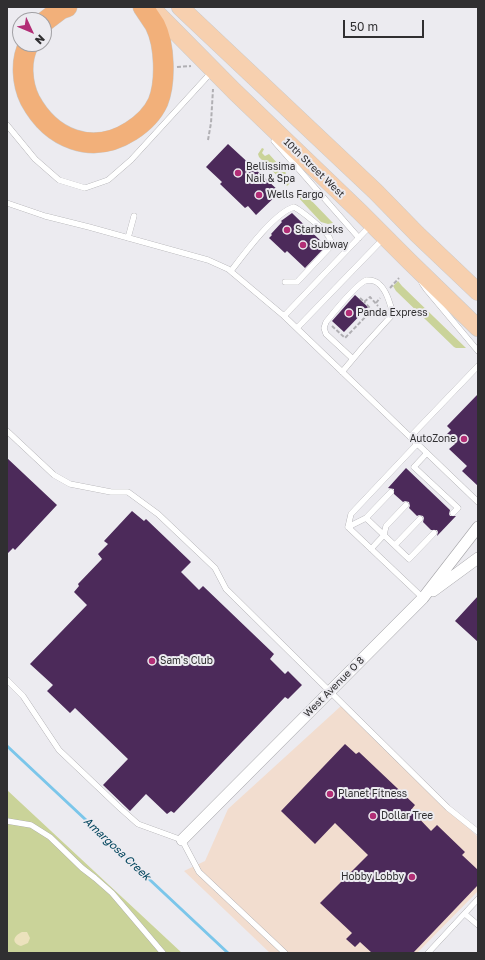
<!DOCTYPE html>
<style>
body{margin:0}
#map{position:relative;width:485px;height:960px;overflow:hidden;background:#ecebf0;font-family:"Golos Text",sans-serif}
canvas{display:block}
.frame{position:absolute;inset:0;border:8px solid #302f31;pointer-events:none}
.north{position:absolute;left:12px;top:12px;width:40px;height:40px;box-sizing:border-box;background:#ecebf0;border:1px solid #a1a0a4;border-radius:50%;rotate:134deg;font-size:11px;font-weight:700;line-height:16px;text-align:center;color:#302f31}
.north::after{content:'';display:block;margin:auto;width:14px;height:18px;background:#b22e76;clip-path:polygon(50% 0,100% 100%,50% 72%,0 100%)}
.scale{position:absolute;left:343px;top:20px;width:81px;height:18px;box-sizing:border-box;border:2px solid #302f31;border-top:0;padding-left:5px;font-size:12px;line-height:14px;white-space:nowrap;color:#302f31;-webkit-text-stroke:3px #ecebf0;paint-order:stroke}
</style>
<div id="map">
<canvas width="485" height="960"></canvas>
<div class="frame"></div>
<div class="north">N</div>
<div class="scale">50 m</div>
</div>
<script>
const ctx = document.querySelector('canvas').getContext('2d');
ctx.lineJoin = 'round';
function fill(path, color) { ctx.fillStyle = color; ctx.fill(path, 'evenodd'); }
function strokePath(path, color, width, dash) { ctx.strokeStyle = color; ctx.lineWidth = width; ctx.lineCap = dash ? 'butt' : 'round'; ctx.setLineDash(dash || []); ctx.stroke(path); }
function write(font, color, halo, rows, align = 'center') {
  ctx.font = font + ' "Golos Text",sans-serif'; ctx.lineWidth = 4; ctx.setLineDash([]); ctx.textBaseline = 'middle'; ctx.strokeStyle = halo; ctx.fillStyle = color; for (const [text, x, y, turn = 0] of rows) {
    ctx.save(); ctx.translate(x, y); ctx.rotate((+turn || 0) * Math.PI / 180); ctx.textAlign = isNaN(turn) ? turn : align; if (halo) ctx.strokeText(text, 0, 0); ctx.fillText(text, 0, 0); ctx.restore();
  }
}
fill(new Path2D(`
 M341,706L478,837V891L417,953H270L184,871L205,861L228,809Z`), '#f2ddcf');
fill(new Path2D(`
 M262,148L264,149L262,153L265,156L269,154L286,173L284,176L290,183L287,186L259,157L258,154Z
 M306,195L333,223L328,224L321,222L297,196Z
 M398,281L402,286L466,348H456L454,347L396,291L393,286Z
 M7,790L182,953H7Z`), '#cad399');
fill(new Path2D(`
 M22,932H27L30,938L28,943L21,946C11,943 13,936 22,932Z`), '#ece2bd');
strokePath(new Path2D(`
 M7,746L228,953`), '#7bc6ea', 3);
fill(new Path2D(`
 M228,144L280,192L256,215L248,206L245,208L220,184L222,182L206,167Z
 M292,213L326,246L305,268L287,251L285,253L269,238L272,235L271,234L282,222L281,221Z
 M355,295L368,307L344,332L332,321Z
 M478,394V486L462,471L467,466L449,449L455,444L446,435L451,430L447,426Z
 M7,458L57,505L15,550L13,548L7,554Z
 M406,468L450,510L449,514L450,516H456L437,536L438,532L437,530H431L423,522L424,518L423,516L419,515L417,516L409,508L410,506L409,502L405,501L403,502L394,494V489L388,488Z
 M132,511L144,521L146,519L191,562L181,572L199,590L203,586L274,654L270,659L285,674L288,671L302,685L288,699L285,697L174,813L171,811L167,814L146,794L130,811L103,785L128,759L75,708L70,713L47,691L53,685L30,664L87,605L74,592L79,586L78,584L102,559L98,554L108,544L104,541Z
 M478,596V642L455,621Z
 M345,744L356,754L359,752L415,805L411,810L431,831L437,825L465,852L462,855L478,870V885L413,953H372L360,942L355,947L346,939L352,933L320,903L368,855L335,823L315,844L281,811Z`), '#4c2a5a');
const service = new Path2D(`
 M7,125L35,159L59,180L85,188L108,180L131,160L207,77
 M274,141L359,238
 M7,203L45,216L89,227L208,260L228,269L284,316L478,502
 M128,238L134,216
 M231,271C244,254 274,213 294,207C302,211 325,230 329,237C331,240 331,243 331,246L297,282H285
 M422,283L426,289L478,351
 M284,316L371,225
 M297,328L384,238
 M342,372L363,347L393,314C390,304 387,291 379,284C376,281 371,280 367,280C357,283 334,312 326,322L324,328L326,334L353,359
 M7,431L54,475L70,484L111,492H128L158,514L215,568L226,589L448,808L478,832
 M410,437L478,366
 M427,453L414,467L458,508L453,513
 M366,518L409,559L434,533
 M348,527L351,514L417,444
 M348,527L423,598
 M348,527L366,518L391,492
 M395,545L420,519
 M371,549L384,535L386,526L406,505
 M7,680L23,696L59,750L120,808L138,824L182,840L199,872L285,953
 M7,821L31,825L50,837L82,868L95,878L112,893L163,953
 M465,914L478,925
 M428,953L478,899`);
const minor = new Path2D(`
 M433,591L478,558
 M182,840L423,598L478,527`);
const primary = new Path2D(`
 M151,7L234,91L360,212L410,262L478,328
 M180,7L376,192L417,234L478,292`);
const motorway = new Path2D(`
 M44,22L61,9L67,7
 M29,44C20,60 22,84 30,100C51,139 92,156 131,131C142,124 153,113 158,102C166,82 165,45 155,25C151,19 147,13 143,7`);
strokePath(service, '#a1a0a4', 6);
strokePath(minor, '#a1a0a4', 12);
strokePath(primary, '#c9c9c9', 18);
strokePath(motorway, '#c9c9c9', 21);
strokePath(new Path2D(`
 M177,67L191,66
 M208,140L211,123L213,89
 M390,288L399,278
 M360,298L364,302L370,297L378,306
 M376,303L380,298
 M332,326L345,338L372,310L364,302`), '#b0afb3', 2, [4, 2]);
strokePath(service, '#fff', 5.5);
strokePath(minor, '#fff', 11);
strokePath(primary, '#f7d0af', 17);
strokePath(motorway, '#f2b07a', 20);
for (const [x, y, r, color] of [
 [238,173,4,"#b22e76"],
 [259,195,4,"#b22e76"],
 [287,230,4,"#b22e76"],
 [303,245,4,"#b22e76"],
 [349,313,4,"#b22e76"],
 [464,439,4,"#b22e76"],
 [152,661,4,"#b22e76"],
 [330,794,4,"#b22e76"],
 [373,816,4,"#b22e76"],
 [412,877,4,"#b22e76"]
]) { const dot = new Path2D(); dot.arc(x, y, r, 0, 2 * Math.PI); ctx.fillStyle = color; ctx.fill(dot); strokePath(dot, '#ecebf0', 1.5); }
write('10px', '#302f31', '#ecebf0', [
 ["Bellissima",246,167],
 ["Nail & Spa",246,179],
 ["Wells Fargo",267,195],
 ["Starbucks",295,230],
 ["Subway",311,245],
 ["Panda Express",357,313],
 ["AutoZone",456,439,"right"],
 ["Sam's Club",160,661],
 ["Planet Fitness",338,794],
 ["Dollar Tree",381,816],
 ["Hobby Lobby",404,877,"right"]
], 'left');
write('10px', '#302f31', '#ecebf0', [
 ["10th Street West",314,168,44],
 ["West Avenue O 8",334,687,-45]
]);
write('italic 11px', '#00445c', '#ecebf0', [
 ["Amargosa Creek",117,849,43]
]);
</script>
